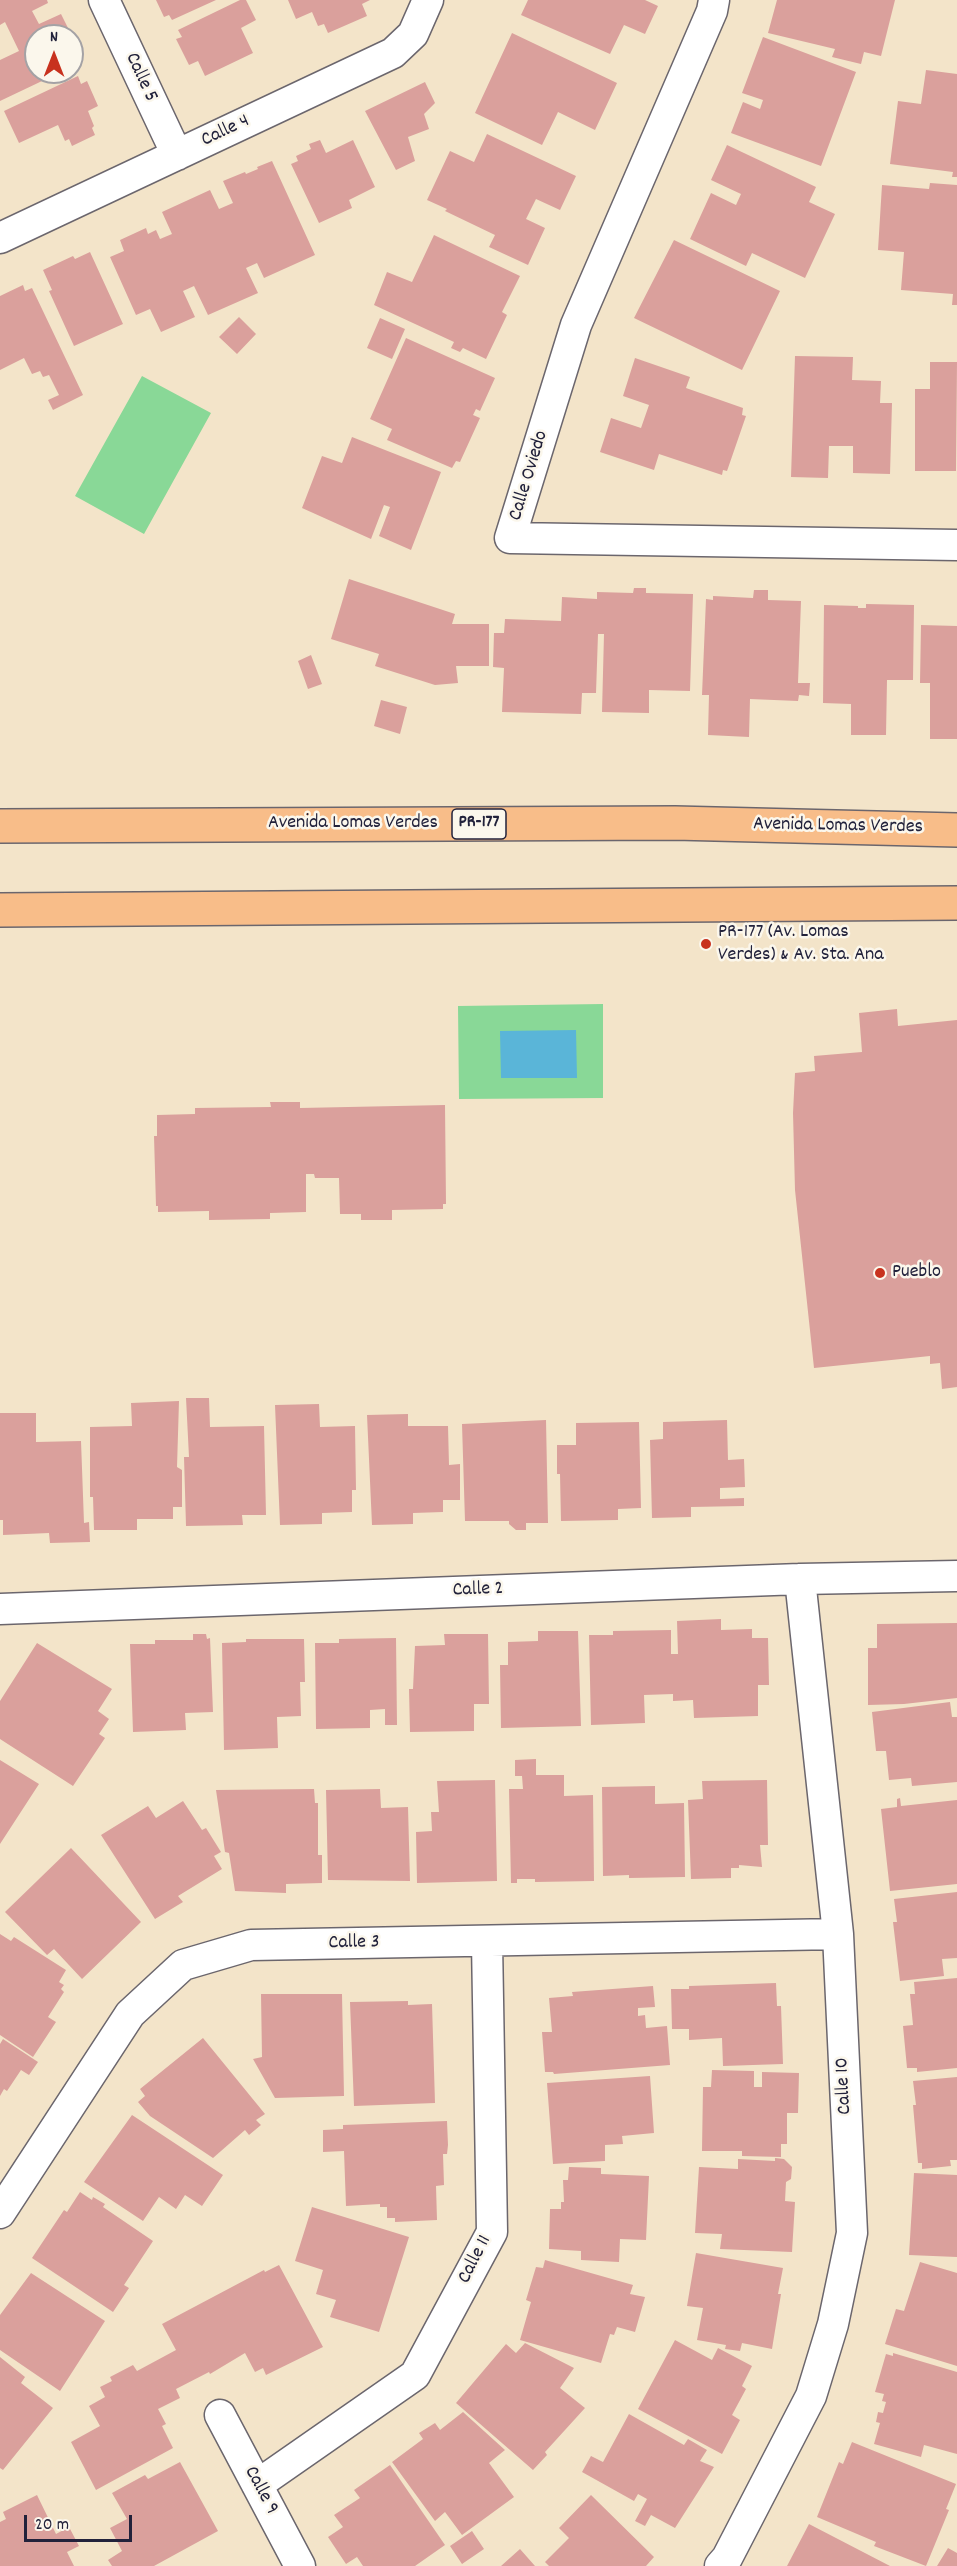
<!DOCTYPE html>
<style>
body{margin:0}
#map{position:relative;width:957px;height:2566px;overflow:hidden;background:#f3e4c9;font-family:Dekko,sans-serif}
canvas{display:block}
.north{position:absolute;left:24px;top:24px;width:60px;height:60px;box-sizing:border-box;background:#fbf7ec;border:2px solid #a4a2a5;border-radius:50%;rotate:0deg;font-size:16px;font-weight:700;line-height:24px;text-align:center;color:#22223b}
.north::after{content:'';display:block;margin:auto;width:21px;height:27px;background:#c8321e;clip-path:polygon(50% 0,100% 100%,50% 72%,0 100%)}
.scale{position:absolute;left:24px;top:2515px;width:108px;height:27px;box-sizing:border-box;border:3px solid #22223b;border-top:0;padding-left:8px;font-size:18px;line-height:21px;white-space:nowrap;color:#22223b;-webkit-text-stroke:4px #fbf7ec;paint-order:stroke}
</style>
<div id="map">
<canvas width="957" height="2566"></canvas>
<div class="north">N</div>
<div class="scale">20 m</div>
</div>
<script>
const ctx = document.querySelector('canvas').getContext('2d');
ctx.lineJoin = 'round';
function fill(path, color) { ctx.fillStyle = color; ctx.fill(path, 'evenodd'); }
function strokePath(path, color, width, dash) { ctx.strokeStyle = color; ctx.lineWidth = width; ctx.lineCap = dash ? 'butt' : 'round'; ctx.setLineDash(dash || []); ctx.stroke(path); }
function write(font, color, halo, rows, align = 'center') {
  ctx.font = font + ' Dekko,sans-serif'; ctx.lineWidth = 5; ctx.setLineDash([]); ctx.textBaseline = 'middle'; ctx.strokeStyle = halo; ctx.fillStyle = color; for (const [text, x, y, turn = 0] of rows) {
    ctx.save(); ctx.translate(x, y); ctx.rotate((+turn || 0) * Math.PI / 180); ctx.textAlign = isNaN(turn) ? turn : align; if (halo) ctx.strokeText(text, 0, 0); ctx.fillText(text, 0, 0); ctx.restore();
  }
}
fill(new Path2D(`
 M142,376L211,413L144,534L75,496Z
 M603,1004V1098L459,1099L458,1006Z`), '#89d897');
fill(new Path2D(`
 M576,1030L577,1078H501L500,1031Z`), '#5ab5d8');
fill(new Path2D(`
 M0,0H47L48,3L32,11L39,24L61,14L72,36H36V72H61L0,101V60L19,51L5,22L0,25Z
 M156,0H216L172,20L169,15L164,17Z
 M240,0H246L256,20L241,28L253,53L205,76L198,61L189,65L176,39L182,37L178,30Z
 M288,0H370L362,4L367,16L328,33L324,24L318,26L312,12L296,19Z
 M528,0H645L658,6L645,34L624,25L610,54L521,15Z
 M777,0H895L881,56L864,52L861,64L832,57L835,49L768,33Z
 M512,33L617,83L595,130L558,112L542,145L475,113Z
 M763,37L856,72L821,166L731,133L743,102L760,109L763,100L742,93Z
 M926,70L957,74V177H952L953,172L890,164L898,101L921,104Z
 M78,76L81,84L87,81L98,106L88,111L94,126L92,128L95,135L72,146L69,139L65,141L58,125L19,143L4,111Z
 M425,82L435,103L424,114L429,129L408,137L415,161L396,170L365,111Z
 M487,134L576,176L560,210L536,199L526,219L545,228L528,265L489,247L495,235L445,211L447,209L427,200L450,151L474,162Z
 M320,140L326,153L353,140L375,187L349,200L352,208L319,223L291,164L298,161L296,156L311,149L309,144Z
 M727,145L816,187L809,202L835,214L805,278L752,253L746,266L690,239L711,193L736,205L741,194L711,180Z
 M272,161L315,255L264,278L257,263L246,268L258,293L208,315L194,286L183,291L195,317L161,332L150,309L136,315L110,257L124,251L120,240L146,228L148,234L156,230L160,239L172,234L162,212L210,190L219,209L233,203L223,181L245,172L246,174L258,169L257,167Z
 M930,183L957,185V305H952L953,294L901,290L904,252L878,250L882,185L929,189Z
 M434,235L520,276L502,312L507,315L486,359L463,348L460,352L451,348L454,342L374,305L387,272L412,282Z
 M674,240L780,291L742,370L634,318Z
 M90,252L123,324L74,346L49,291L52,290L43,270L73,256L75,259Z
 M23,285L25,291L32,288L83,395L53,410L48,400L59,395L49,375L43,377L40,371L32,374L24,358L0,370V296Z
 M239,317L256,334L237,354L219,337Z
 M380,318L405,329L392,359L367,348Z
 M406,338L495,378L480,411L476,409L473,415L480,418L460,462L456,461L452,468L387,440L392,429L370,419Z
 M795,356L853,357L852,380L881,381L880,403H892L890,474L853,473V446H829L828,478L791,477Z
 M635,358L690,377L686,388L743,408L742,415L746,416L727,471L723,470L722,475L659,454L654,470L600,452L611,418L641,428L649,405L623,396Z
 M930,362H957L956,471H915V389H930Z
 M352,437L441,472L411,550L379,536L390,507L384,505L371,539L302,508L322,456L342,463Z
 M349,579L455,614L452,624H489V666H456L458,683L435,685L375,666L379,654L331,639Z
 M634,588H646V593L693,594L690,691L649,690V713L602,712L604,634H598L596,693H582L581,714L502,712L504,668L493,667L494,633H504L505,619L561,621L562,597L597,599V592L633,593Z
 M754,590H768V600L801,601L798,683H810L809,696L799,695L798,701L750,699L749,737L708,735L709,695H702L706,599L713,600V596L753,598Z
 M866,604L914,605L913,680H887L886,735H851V704L823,703L824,605L858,606V608H866Z
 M921,625L957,626V739H930V683H920Z
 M311,655L322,684L308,689L298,661Z
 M381,700L407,707L400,734L374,726Z
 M897,1009L898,1026L957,1020V1387L942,1389L940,1363L930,1364V1356L814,1368L795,1190L793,1113L795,1073L815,1071L814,1056L862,1052L859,1013Z
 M270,1102H300V1108L445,1105L446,1204H443V1209L392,1210V1220H361V1214H340L339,1178H315L314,1174H306V1212L270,1213V1219L209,1220V1211L158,1212V1206H156L154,1136H157V1115L195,1114V1108L271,1107Z
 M186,1398H209L210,1427L264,1426L266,1515H242L243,1525L186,1526L184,1457H189Z
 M179,1401L177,1467L182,1470V1507H173V1519H137V1530H94L93,1497H90V1427L132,1426L131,1403Z
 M319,1404L320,1427L355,1426L356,1490H352V1512L322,1513V1524L280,1525L275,1405Z
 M0,1413H36V1442L81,1441L84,1523L89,1522L90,1542L50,1543L49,1533L3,1535V1520H0Z
 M408,1414V1426H448L449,1465L460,1464V1500H443V1512L413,1513V1524L372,1525L367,1415Z
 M546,1420L548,1523H526V1530H516L509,1524V1521H465L462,1424Z
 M727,1420L728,1460L744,1459L745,1487L720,1488V1499L744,1498V1506L691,1507V1517L652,1518L650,1440L663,1439V1422Z
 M639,1422L641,1508L618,1509V1520L561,1521L560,1474H557V1445H576V1423Z
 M721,1619V1630L752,1629V1638H768L769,1685H758V1716L694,1718L693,1700L673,1701V1694L644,1695L645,1723L591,1725L589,1635H613V1631L671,1630V1654H678L677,1621Z
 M957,1623V1698L904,1704L868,1705V1648H877V1624Z
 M538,1631H578L581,1726L501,1728L500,1665H508V1642L538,1641Z
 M193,1634H206L207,1639L210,1638L213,1712L185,1713L186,1730L133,1732L130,1644H155V1640H193Z
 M444,1634H488L489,1704H474V1731L410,1732L409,1689H413L415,1646L445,1645Z
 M396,1638L397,1725H385V1709L370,1710V1728L316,1729L315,1643H339V1639Z
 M246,1639H304L305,1682H300L301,1716L277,1717L278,1748L224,1750L222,1643L246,1642Z
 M37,1643L112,1689L98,1711L109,1719L99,1734L105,1738L73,1786L0,1739V1701Z
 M950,1702L952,1717H957V1782L912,1786L911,1778L889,1780L886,1751H876L872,1712Z
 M536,1759V1775H564V1796L593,1795L594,1881L535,1882V1879H517V1883H511L509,1789H523L522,1776H515V1760Z
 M0,1760L39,1784L0,1844Z
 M495,1780L497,1881L417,1883L416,1832L432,1831L431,1812H439L437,1781Z
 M767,1780L768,1845H760L762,1867L739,1865V1868H731V1878L691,1879L688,1800L703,1799L702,1781Z
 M655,1786V1804L684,1803L685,1877L629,1878V1875L603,1876L602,1787Z
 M314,1789L315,1803H318V1855H322V1883L286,1884V1893L235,1891L229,1853L225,1852L216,1790Z
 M380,1789L381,1808L408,1807L410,1881L328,1880L326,1790Z
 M900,1798L901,1806L957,1800V1884L890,1891L881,1809L897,1807V1799Z
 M183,1801L202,1830L206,1828L221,1852L214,1856L222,1869L178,1896L183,1902L155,1919L101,1835L148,1806L156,1818Z
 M71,1848L141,1922L82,1979L54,1949L47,1955L5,1912Z
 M957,1892V1958L942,1959L944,1976L900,1981L893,1922H897L894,1899Z
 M0,1934L11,1941L14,1937L66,1970L59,1982L64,1985L61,1989L64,1992L48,2017L56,2022L33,2057L0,2035Z
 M957,1978V2068L917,2072V2068H907L903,2026L913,2025L910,1994H915L914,1982Z
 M776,1983L777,2006H781L783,2064L723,2066L722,2038L689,2040V2029H672L671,1989H689V1986Z
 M653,1986L655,2007L638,2008V2016L645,2015L646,2028L667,2026L670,2065L554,2074L553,2072H545L542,2032H552L549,1998L573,1996L572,1992Z
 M261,1994H342L344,2096L275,2098L253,2059L262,2057Z
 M408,2001V2005L432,2004L435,2103L354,2106L350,2002Z
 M203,2038L265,2114L256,2120L261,2125L249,2135L245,2130L213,2158L150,2116L138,2102L145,2096L140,2089Z
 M3,2039L38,2062L29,2075L21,2070L7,2091L4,2089L0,2096V2044Z
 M712,2070L754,2071V2087H762V2072L799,2073L798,2113H787V2144H781V2157L742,2156V2151H702L703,2087H711Z
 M650,2076L654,2133L622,2136L623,2144L605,2145V2161L553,2164L547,2083Z
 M957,2077V2160H950L951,2166L922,2169V2163H918L913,2105H916L913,2081Z
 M132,2115L223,2175L202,2206L185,2195L176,2209L159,2197L143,2221L84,2182Z
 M447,2121L448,2145L447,2154H443L444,2185L436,2186L437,2220L395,2222V2218H387V2207H380V2204L346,2206L344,2151L323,2152V2130L343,2129V2125Z
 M775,2158L784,2159L792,2167L791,2179L786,2182L785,2201L795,2202L792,2252L720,2249L722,2234L695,2233L699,2167L738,2169V2159L775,2161Z
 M569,2167L601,2168V2174L649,2176L646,2240L620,2239L619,2262L581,2260V2251L549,2249L550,2209H561V2202H564L563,2180H568Z
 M914,2173L957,2175V2257L909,2255Z
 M80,2192L92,2200L93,2197L105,2204L103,2207L153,2241L124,2285L129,2288L113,2312L32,2258L64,2210L67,2212Z
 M312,2207L409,2237L379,2332L330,2317L336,2300L316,2294L323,2270L295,2261Z
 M696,2253L783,2268L778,2294H781L772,2349L742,2343L740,2351L725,2349L726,2345L697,2340L703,2308L687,2306Z
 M545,2260L633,2285L630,2294L645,2297L635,2332L617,2327L614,2335L610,2334L601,2363L520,2340L531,2302L526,2300L536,2267L543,2268Z
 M920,2262L957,2273V2366L885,2344L896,2309L904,2311Z
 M279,2265L323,2347L266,2375L263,2368L255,2372L245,2353L210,2374L209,2372L176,2389L180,2398L158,2409L166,2424L162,2426L173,2448L96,2490L71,2442L100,2426L89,2406L105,2397L100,2387L112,2381L110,2377L133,2365L137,2371L176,2350L162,2324L264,2270L265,2272Z
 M31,2273L105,2321L60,2391L0,2350V2315Z
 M675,2340L712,2360L718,2348L752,2366L742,2386L746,2389L732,2415L740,2420L722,2454L638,2409Z
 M525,2343L574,2368L560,2388L585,2408L545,2452L547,2455L533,2470L456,2403L506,2344L516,2353Z
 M893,2353L957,2372V2454L924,2445L921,2457L874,2444L880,2423L876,2422L878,2412L883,2413L886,2402L882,2401L884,2394L875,2392L886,2354L893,2356Z
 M0,2357L25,2377L21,2383L53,2408L3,2470L0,2468Z
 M463,2412L505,2450L489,2463L514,2497L462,2535L445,2512L435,2521L392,2462L423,2439L419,2433L435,2423L440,2430Z
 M629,2414L684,2445L688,2439L707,2450L700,2461L714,2467L675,2528L651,2515L645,2526L635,2521L647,2499L638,2494L634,2501L582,2472L591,2456L603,2462Z
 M852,2442L956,2484L946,2509L949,2510L926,2566L874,2546L876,2542L817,2517L839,2462L843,2464Z
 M180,2462L218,2531L154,2566H112L108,2560L122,2551L110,2528L127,2519L112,2493L145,2475L148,2479Z
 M390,2465L445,2545L415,2566H363L357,2557L346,2564L328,2537L343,2527L334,2515L360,2498L354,2490Z
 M37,2495L56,2534L69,2527L79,2546L67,2552L74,2566H0V2522L6,2519L3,2512Z
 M591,2495L654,2557L646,2566H549L545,2562L569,2538L559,2528Z
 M809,2524L890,2566H787Z
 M472,2531L484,2549L462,2564L450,2546Z
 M948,2548L957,2553V2566H937Z
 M520,2549L535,2566H501Z`), '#daa09c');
const street = new Path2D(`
 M104,0L177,155
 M714,0L712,11L576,325L510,538L957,545
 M0,238L393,53L413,34L428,0
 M0,1609L800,1579L957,1576
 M0,2213L130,2014L183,1965L251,1945L838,1934
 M220,2415L300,2566
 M257,2485L415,2375L492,2232L487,1942
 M720,2566L727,2558L811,2396L833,2324L852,2233L838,1934L800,1579`);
const highway = new Path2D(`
 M0,826L675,823L957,830
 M0,910L957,903`);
strokePath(street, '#6b666d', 33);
strokePath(highway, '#6b666d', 36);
strokePath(street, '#fff', 30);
strokePath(highway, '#f8bd89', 33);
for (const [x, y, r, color] of [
 [706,944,6,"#c8321e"],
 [880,1273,6,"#c8321e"]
]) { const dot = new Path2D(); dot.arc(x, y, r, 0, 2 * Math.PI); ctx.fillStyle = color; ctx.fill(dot); strokePath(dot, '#fbf7ec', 2); }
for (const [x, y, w] of [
 [479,824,54]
]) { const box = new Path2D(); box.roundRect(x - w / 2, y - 15, w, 30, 4.5); ctx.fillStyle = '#fbf7ec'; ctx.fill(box); strokePath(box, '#22223b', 1.5); }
write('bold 18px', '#22223b', null, [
 ["PR-177",479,824]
]);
write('20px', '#22223b', '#fbf7ec', [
 ["Calle 5",140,78,65],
 ["Calle 4",226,132,-25],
 ["Calle Oviedo",530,476,-73],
 ["Avenida Lomas Verdes",353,824],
 ["Avenida Lomas Verdes",838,827,1],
 ["Calle 2",478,1591,-2],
 ["Calle 3",354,1944,-1],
 ["Calle 10",845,2086,-93],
 ["Calle 11",476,2260,-63],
 ["Calle 9",260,2491,62]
]);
write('20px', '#22223b', '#fbf7ec', [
 ["PR-177 (Av. Lomas",718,933],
 ["Verdes) & Av. Sta. Ana",718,956],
 ["Pueblo",892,1273]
], 'left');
</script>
